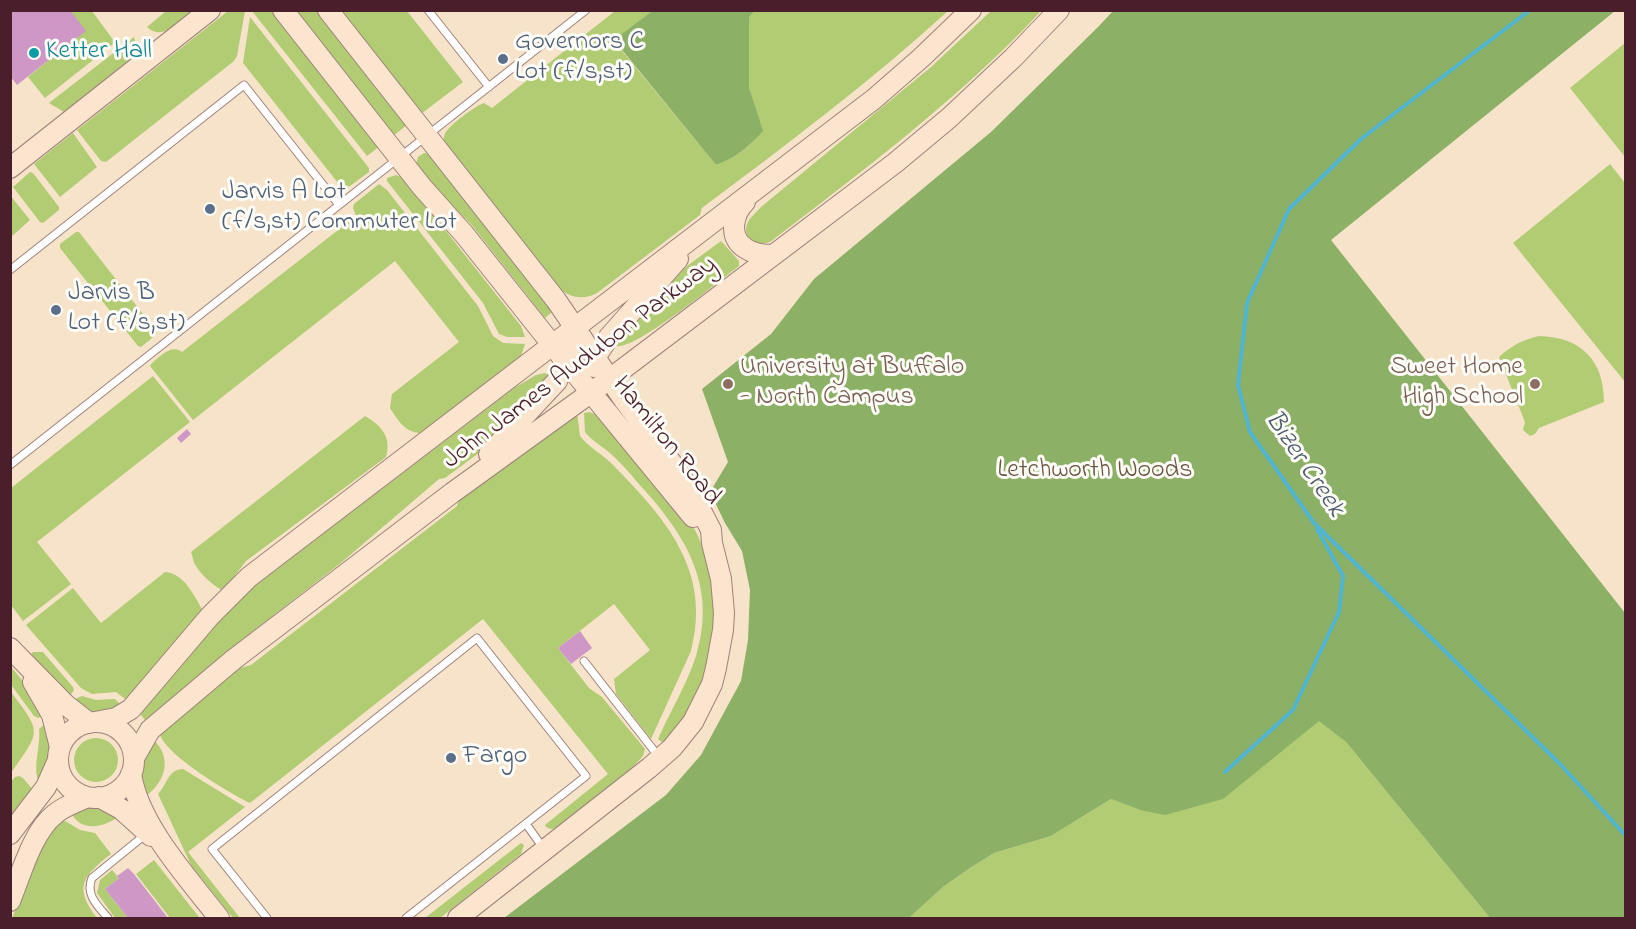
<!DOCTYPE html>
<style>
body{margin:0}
#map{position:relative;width:1636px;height:929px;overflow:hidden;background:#f6e3ca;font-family:"Indie Flower",sans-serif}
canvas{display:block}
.frame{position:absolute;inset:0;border:12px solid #4a1f2b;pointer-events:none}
</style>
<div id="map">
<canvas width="1636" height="929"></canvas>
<div class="frame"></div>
</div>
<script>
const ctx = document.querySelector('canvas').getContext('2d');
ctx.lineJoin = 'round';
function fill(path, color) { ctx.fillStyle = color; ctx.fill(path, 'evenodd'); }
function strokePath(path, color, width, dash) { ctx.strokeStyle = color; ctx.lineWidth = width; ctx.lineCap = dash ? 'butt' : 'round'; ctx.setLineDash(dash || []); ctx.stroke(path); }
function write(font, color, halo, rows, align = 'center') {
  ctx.font = font + ' "Indie Flower",sans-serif'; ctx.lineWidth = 6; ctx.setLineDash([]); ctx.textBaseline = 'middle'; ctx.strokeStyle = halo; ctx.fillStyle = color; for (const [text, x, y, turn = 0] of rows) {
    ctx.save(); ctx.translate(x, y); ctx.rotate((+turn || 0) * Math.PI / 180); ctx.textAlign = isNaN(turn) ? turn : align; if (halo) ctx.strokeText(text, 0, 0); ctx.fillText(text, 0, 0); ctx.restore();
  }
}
fill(new Path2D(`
 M70,11H92L114,41L112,45L45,98L28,77L85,31Z
 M166,11V10L192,11C179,21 163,42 147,27Z
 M228,11H245L237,56L234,61L106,162L101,161L77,130Z
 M252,11H272L380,146L367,156Z
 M294,11H317L407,125L393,136Z
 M339,11H407L463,82L421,114Z
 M615,11H652L614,41L716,165C736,157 750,147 762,131L749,87V17L755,11H948C870,82 786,145 702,208L700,215L597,293C582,301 569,297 557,287L444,143C444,139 443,138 445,134C448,126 475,106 484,103L492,108Z
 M991,11H1041C960,98 864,170 770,242C757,247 740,237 748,222C751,216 757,212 761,207L931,67Z
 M250,17L369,168V172L350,186L342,188L243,63Z
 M134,37L137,48L133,57L64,112L49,103Z
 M1625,43V157L1570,88Z
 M73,133L97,167L60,197L34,164Z
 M424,153L430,154L548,305L552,312L545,318L470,223L438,192L416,164L418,157Z
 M1610,164L1625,183V382L1513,243Z
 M30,172L33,173L59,207V210L43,223L40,222L13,187Z
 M396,175L405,179L521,326L525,337H507L499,334L483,303L387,181V178Z
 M379,184L387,190L478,306L493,336L503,343L525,344L520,359L424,433C406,434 399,422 390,408L392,394L459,342L395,261L193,420L150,366L152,363C161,356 171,344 182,352L356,216L353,208L354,204Z
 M10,195L30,220L11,237H10Z
 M76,232H79L157,332V334L141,347L138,346L60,248V244Z
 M721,241L739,261V266C720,280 635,351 616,346L614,343L660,286Z
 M1539,336C1581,337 1604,360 1604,402L1539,428L1535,434L1530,436L1523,430L1525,422L1499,357C1512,345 1523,340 1539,336Z
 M545,373L550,376L491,444L445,478L439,479L342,562L252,632L149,725L138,711L185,655L244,594L514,388L536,375Z
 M153,376L190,422L37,542L71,584L23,621L11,605V488Z
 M589,412L598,415C627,448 659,481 686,516C717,557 722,631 705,680C696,703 680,722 666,742H662L658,739C670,712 687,684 696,656C718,584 684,533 638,483C629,472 620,462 610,453C602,446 592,441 585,432L584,413Z
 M577,413L580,436C589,448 604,455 614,466C666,519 712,571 691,651L651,739L616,694L614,679L650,650L614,604L558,648L589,688L602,697L645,749L643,756L633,767L556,828C552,830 547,829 545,825L608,774L483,619L250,803C231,794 158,751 159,730L166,723L240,668L251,665L457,506L459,500Z
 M365,416C381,425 392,437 386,457L246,561L223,591C213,585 202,576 196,566C193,562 193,557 191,552Z
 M165,572C185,573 195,598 205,614L128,701L116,692L92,694L81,688L26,625L73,588L101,623Z
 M33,652H43L73,687L74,690L70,696L47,675L31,654Z
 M12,668L30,690L46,715L38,718L34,716L12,686Z
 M11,692C43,734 40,731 11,773Z
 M82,696L96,700L115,699L122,706C101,713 94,717 74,703L77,698Z
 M1319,720L1346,742L1490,918H909L943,887L970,868L994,853L1051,836L1111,799L1140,810Z
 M47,722C52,745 49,763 39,784C32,766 41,747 39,729Z
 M74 760a22 22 0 1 1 44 0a22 22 0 1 1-44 0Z
 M154,740C172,758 166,781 146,796C138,770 141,763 154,740Z
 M183,769L245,807L188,852L240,918H233L191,865L158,794C167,785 168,769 183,769Z
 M19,776L23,778L34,791L11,823V782L15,777Z
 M93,806L105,808L118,817C103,828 81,832 71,813L87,807Z
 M62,819L80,830L95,833L111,854C83,876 73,887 97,918H12L47,834Z
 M521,843L524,845L521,854L440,918H425Z
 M154,860L199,917L198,918H170L136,874Z
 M112,870L119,878L105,889L128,918H115L97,893L100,880Z`), '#b1cc73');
fill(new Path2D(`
 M652,11H755L749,17V87L763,131C749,147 735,158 716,165L614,40Z
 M1113,11H1615L1331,240L1625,613V918H1490L1346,742L1319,721L1223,799L1165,815L1140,810L1111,799L1051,836L994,853L970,868L943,887L909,918H504L666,795L701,755L741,681L748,640L750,590L742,551L725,523L710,492L728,462L702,389L771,334L814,279L991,132L1098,27Z`), '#8cb065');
strokePath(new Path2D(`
 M1530,10L1361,139L1289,209L1247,303L1238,385L1250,432L1314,523L1560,764L1626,836
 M1225,772L1293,710L1339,612L1343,576L1317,529`), '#51b5d0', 4);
fill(new Path2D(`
 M10,10H70L86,31L17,85L10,76Z
 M187,429L191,434L181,443L177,438Z
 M580,631L592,648L571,664L558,648Z
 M128,868L134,874L168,918H128L105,889L119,878L117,876Z`), '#cf97c5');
const lane = new Path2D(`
 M428,10L489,87
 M10,270L244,85L339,205
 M10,465L586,10
 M584,661L659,757
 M526,824L544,849
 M108,918C98,906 85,895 92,878L146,834
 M267,918L212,849L477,638L586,776L406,918`);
const secondary = new Path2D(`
 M283,10L422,187L464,234L566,362L693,517
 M328,10L556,300L624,400L677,470L694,497L711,530L712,543L721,579L724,613L723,630L716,668L712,684L693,722L672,748L649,768L458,918
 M10,168L210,10
 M745,202C733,214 728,237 745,248C753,254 763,255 773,255
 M594,367L596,356L609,337L678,259
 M489,454L557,381L569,351
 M10,648L66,705L89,723
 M33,682L52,715L60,747
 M95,722L116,718L131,709L210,616L249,577L874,99L921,58L971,10
 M58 760a38 38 0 1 1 76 0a38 38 0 1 1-76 0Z
 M134,758L150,730L233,660L452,493L611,378L895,163L949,118L1013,58L1059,10
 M131,774C139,825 188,878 219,918
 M99,797L121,809L151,836
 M10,834L46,787L58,760
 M10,901C21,875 32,832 55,814C64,806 77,802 88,797`);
strokePath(lane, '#a0817a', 9);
strokePath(secondary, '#a0817a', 22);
strokePath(lane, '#fff', 7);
strokePath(secondary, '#fbe5cf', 20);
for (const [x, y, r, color] of [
 [34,53,6,"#0f9aa8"],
 [503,59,6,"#5c6f8a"],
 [210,209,6,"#5c6f8a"],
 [56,310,6,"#5c6f8a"],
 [728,384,6,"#8d6e63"],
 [1535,384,6,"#8d6e63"],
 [451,758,6,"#5c6f8a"]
]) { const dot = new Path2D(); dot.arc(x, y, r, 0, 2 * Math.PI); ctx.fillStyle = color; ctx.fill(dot); strokePath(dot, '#fdfcf7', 2); }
write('26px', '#4e5e75', '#fdfcf7', [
 ["Governors C",515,44],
 ["Lot (f/s,st)",515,74],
 ["Jarvis A Lot",222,194],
 ["(f/s,st) Commuter Lot",222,224],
 ["Jarvis B",68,295],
 ["Lot (f/s,st)",68,325],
 ["Fargo",463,758]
], 'left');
write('26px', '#0d838f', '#fdfcf7', [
 ["Ketter Hall",46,53]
], 'left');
write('26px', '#4a1f2b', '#fdfcf7', [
 ["John James Audubon Parkway",581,364,-37],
 ["Hamilton Road",665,442,51]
]);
write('26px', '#785e54', '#fdfcf7', [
 ["University at Buffalo",740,369],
 ["- North Campus",740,399],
 ["Sweet Home",1523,369,"right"],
 ["High School",1523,399,"right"]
], 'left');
write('26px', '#695341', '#fdfcf7', [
 ["Letchworth Woods",1095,472]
]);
write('italic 27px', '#4d5b6d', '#fdfcf7', [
 ["Bizer Creek",1303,465,56]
]);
</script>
